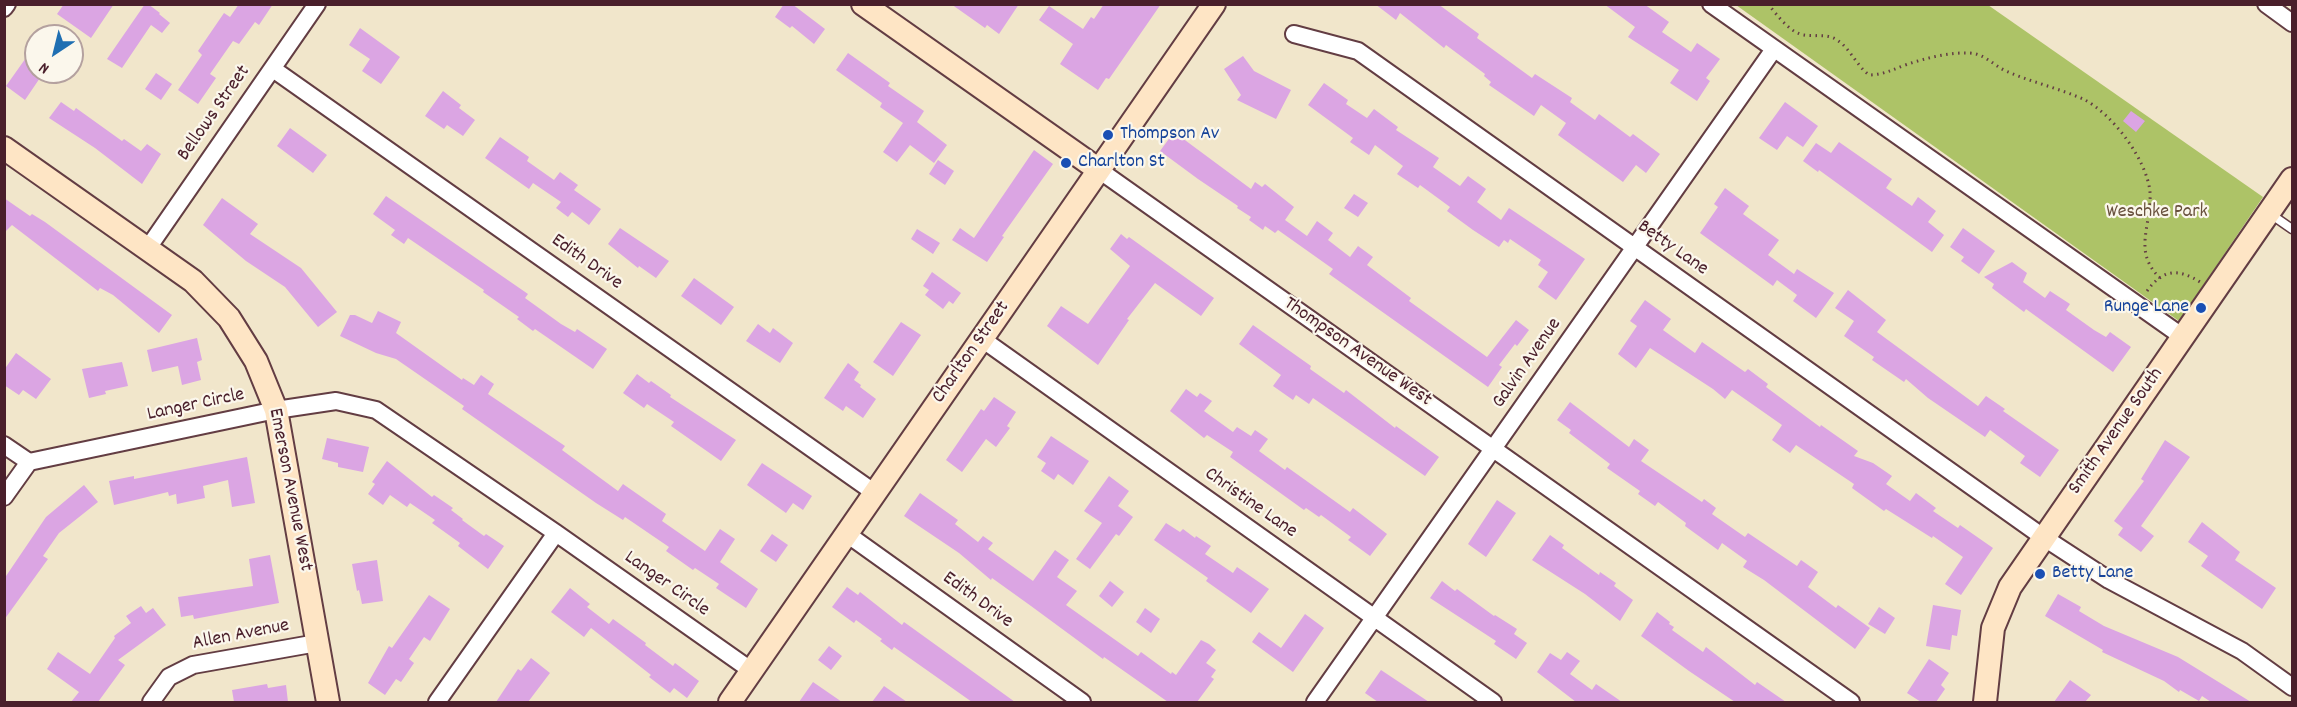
<!DOCTYPE html>
<style>
body{margin:0}
#map{position:relative;width:2297px;height:707px;overflow:hidden;background:#f1e6cb;font-family:Dekko,sans-serif}
canvas{display:block}
.frame{position:absolute;inset:0;border:6px solid #4a1f2b;pointer-events:none}
.north{position:absolute;left:24px;top:24px;width:60px;height:60px;box-sizing:border-box;background:#fbf7ec;border:2px solid #b4a19f;border-radius:50%;rotate:215deg;font-size:16px;font-weight:700;line-height:24px;text-align:center;color:#4a1f2b}
.north::after{content:'';display:block;margin:auto;width:21px;height:27px;background:#1f6fb2;clip-path:polygon(50% 0,100% 100%,50% 72%,0 100%)}
</style>
<div id="map">
<canvas width="2297" height="707"></canvas>
<div class="frame"></div>
<div class="north">N</div>
</div>
<script>
const ctx = document.querySelector('canvas').getContext('2d');
ctx.lineJoin = 'round';
function fill(path, color) { ctx.fillStyle = color; ctx.fill(path, 'evenodd'); }
function strokePath(path, color, width, dash) { ctx.strokeStyle = color; ctx.lineWidth = width; ctx.lineCap = dash ? 'butt' : 'round'; ctx.setLineDash(dash || []); ctx.stroke(path); }
function write(font, color, halo, rows, align = 'center') {
  ctx.font = font + ' Dekko,sans-serif'; ctx.lineWidth = 4.5; ctx.setLineDash([]); ctx.textBaseline = 'middle'; ctx.strokeStyle = halo; ctx.fillStyle = color; for (const [text, x, y, turn = 0] of rows) {
    ctx.save(); ctx.translate(x, y); ctx.rotate((+turn || 0) * Math.PI / 180); ctx.textAlign = isNaN(turn) ? turn : align; if (halo) ctx.strokeText(text, 0, 0); ctx.fillText(text, 0, 0); ctx.restore();
  }
}
fill(new Path2D(`
 M1736,5H1988L2263,197L2179,321Z`), '#adc367');
fill(new Path2D(`
 M64,4H114L91,38L57,14Z
 M145,4H148L160,13L159,14L170,23L162,33L151,25L122,68L107,59Z
 M239,4H273L259,25L255,22L239,44L233,41L210,74L216,78L198,104L178,90L202,55L198,51L224,13L230,17Z
 M784,4H792L825,29L814,44L792,26L790,28L775,17Z
 M951,4H1019L999,34L987,25L985,28Z
 M1104,4H1161L1109,79L1106,78L1098,90L1060,64L1073,44L1039,20L1049,6L1083,29L1091,17L1094,19Z
 M1375,4H1438L1479,34L1477,38L1532,78L1535,74L1572,98L1570,102L1595,120L1599,114L1630,137L1633,134L1660,154L1646,173L1636,165L1623,182L1558,135L1566,123L1541,105L1534,116L1489,85L1491,82L1484,76L1485,74L1446,45L1444,48L1400,13L1396,20Z
 M1604,4H1644L1669,22L1662,32L1691,52L1697,43L1720,59L1706,78L1710,81L1697,101L1670,83L1679,70L1628,37L1635,27Z
 M360,28L400,57L381,84L362,71L370,59L349,45Z
 M848,53L890,83L888,86L924,111L917,122L947,145L934,163L910,145L897,162L883,152L903,123L880,107L882,103L836,70Z
 M28,55L36,60V72H44L25,100L6,86Z
 M1243,56L1254,71L1291,90L1276,119L1237,100L1241,95L1224,69Z
 M156,73L172,84L161,100L145,89Z
 M1324,83L1348,100L1346,104L1367,118L1374,109L1398,127L1396,130L1439,158L1433,167L1460,186L1468,176L1486,189L1477,202L1501,220L1509,208L1585,259L1556,300L1538,287L1548,272L1538,265L1541,260L1510,239L1508,243L1504,240L1499,247L1473,230L1447,211L1450,207L1420,185L1418,188L1397,174L1403,166L1375,145L1369,155L1350,142L1353,138L1308,105Z
 M443,91L461,105L459,108L475,120L463,136L447,125L444,129L425,116Z
 M61,102L74,111L76,108L122,141L124,139L141,151L147,144L161,154L142,184L95,148L49,118Z
 M1785,102L1818,126L1803,147L1787,136L1777,150L1759,138Z
 M2131,111L2145,121L2136,132L2123,121Z
 M290,128L327,155L313,173L277,146Z
 M1174,132L1251,189L1255,182L1262,187L1265,184L1294,207L1285,220L1307,236L1317,221L1333,233L1328,240L1350,257L1358,246L1373,257L1367,265L1411,298L1409,301L1487,357L1516,320L1529,330L1517,346L1515,344L1499,365L1502,367L1488,387L1329,274L1333,269L1278,230L1275,233L1265,226L1263,230L1249,220L1251,217L1237,208L1238,206L1198,179L1160,151Z
 M500,137L529,157L527,161L554,180L560,172L578,185L574,190L601,209L589,225L572,212L568,217L556,208L561,202L533,183L529,189L485,158Z
 M1839,142L1892,179L1886,188L1912,206L1918,197L1936,211L1928,222L1944,235L1932,252L1819,170L1818,172L1803,161L1816,143L1831,153Z
 M1034,150L1053,164L1002,236L1004,237L987,262L952,240L960,228L974,238Z
 M938,160L954,171L945,185L929,174Z
 M1725,188L1749,206L1743,214L1779,240L1768,255L1794,274L1797,269L1834,293L1816,318L1793,301L1797,295L1777,280L1773,286L1700,233L1718,207L1714,204Z
 M1354,194L1368,203L1358,217L1344,208Z
 M386,196L528,294L525,298L561,324L575,332L577,329L607,349L593,369L535,329L533,331L517,319L519,317L483,292L484,290L408,238L404,244L391,235L395,230L373,214Z
 M4,198L30,216L32,214L45,222L172,315L159,333L113,295L100,288L98,291L12,225L4,233Z
 M222,198L258,224L250,234L301,268L337,312L318,327L285,287L246,261L203,225Z
 M620,228L669,261L656,278L639,266L638,268L608,244Z
 M1963,228L1995,251L1979,274L1961,261L1964,257L1950,247Z
 M917,229L940,243L933,254L911,239Z
 M1121,234L1127,239L1129,237L1214,298L1201,316L1155,283L1127,319L1129,320L1098,365L1047,326L1061,306L1088,324L1130,266L1110,249Z
 M2012,262L2027,273L2023,282L2045,298L2050,291L2070,304L2066,310L2094,330L2106,337L2110,332L2131,347L2113,372L2026,309L2024,312L1992,288L1994,284L1984,277Z
 M932,272L961,293L953,304L949,301L943,309L925,295L929,290L923,286Z
 M694,278L734,307L721,325L681,296Z
 M1848,290L1886,320L1877,332L1978,406L1986,396L2005,409L2003,411L2059,450L2040,477L2020,463L2025,456L1990,430L1985,437L1928,398L1906,379L1904,382L1872,360L1874,357L1844,336L1854,321L1835,308Z
 M1645,300L1671,319L1663,330L1695,353L1702,342L1745,372L1748,369L1768,384L1766,387L1820,427L1821,425L1858,451L1854,456L1873,463L1892,476L1886,484L1910,501L1916,493L1936,508L1933,511L1958,528L1960,525L1993,548L1961,595L1945,584L1963,557L1933,536L1932,538L1886,509L1884,511L1852,488L1854,484L1796,445L1790,453L1772,440L1782,425L1732,390L1725,399L1713,389L1650,348L1636,368L1618,354L1637,326L1630,321Z
 M378,311L401,322L396,333L462,380L463,378L474,385L481,375L494,384L488,394L565,446L562,450L618,491L623,484L666,514L662,521L705,551L720,529L735,539L720,562L758,589L746,608L716,588L719,584L695,568L693,570L666,551L669,547L625,517L623,520L596,503L462,409L464,406L396,359L376,353L340,336L350,315H355L372,323Z
 M901,322L921,335L893,376L873,362Z
 M758,324L770,333L773,328L793,343L780,363L746,341Z
 M1253,325L1311,366L1310,369L1344,393L1346,390L1395,428L1396,426L1439,457L1425,476L1313,398L1309,404L1296,395L1293,400L1273,386L1281,375L1239,344Z
 M197,338L202,360L197,362L201,380L182,385L178,366L152,372L147,350Z
 M16,353L51,379L36,399L23,390L19,395L4,385V370Z
 M122,362L128,386L105,391L106,394L89,398L82,369Z
 M848,363L859,372L854,380L861,385L860,387L876,399L863,418L846,406L843,411L824,398Z
 M637,374L649,383L651,381L671,395L670,397L736,440L721,461L671,426L674,422L647,404L644,408L623,393Z
 M1186,389L1197,397L1200,393L1212,401L1204,411L1233,432L1237,427L1251,436L1255,430L1268,439L1259,451L1285,470L1287,467L1350,512L1353,508L1387,534L1370,556L1348,540L1351,537L1321,515L1319,517L1306,508L1304,510L1272,487L1230,457L1233,452L1207,435L1204,438L1170,411Z
 M994,397L1016,412L1007,426L1010,428L996,447L986,439L962,472L946,460L981,409L984,411Z
 M1570,402L1629,447L1634,439L1649,450L1641,461L1702,502L1704,499L1716,508L1712,514L1745,537L1748,533L1797,566L1801,560L1818,572L1808,587L1836,608L1838,605L1870,628L1855,649L1764,580L1743,567L1747,561L1722,543L1718,550L1685,526L1686,523L1658,502L1655,506L1638,494L1640,491L1607,468L1610,464L1569,433L1571,430L1557,420Z
 M1051,436L1089,461L1073,485L1058,474L1054,480L1041,471L1046,463L1037,457Z
 M327,438L369,447L363,472L338,467V463L322,459Z
 M2165,440L2190,457L2141,526L2154,536L2141,552L2118,535L2123,528L2114,521L2144,481L2141,479Z
 M247,457L255,503L232,507L228,480L203,486L205,498L177,504L176,494L169,496L168,492L114,505L109,481L134,476V479Z
 M387,461L432,497L434,495L453,508L451,510L463,519L462,520L484,536L486,534L504,546L488,569L458,546L460,543L432,523L435,520L410,503L407,507L390,495L383,505L368,494L375,484L372,482Z
 M762,463L812,496L803,510L793,503L786,513L747,485Z
 M1109,476L1129,491L1118,506L1133,517L1119,536L1116,534L1090,569L1076,559L1102,523L1084,511Z
 M84,485L98,502L59,533L43,556L48,559L4,620V579L46,517Z
 M920,493L958,520L955,524L978,542L983,536L993,543L988,549L1033,581L1055,550L1069,560L1057,577L1077,591L1066,605L1138,656L1141,652L1171,674L1172,672L1176,675L1201,640L1209,644L1216,650L1206,663L1216,670L1211,677L1214,679L1197,702H1168L1104,657L1103,659L1031,606L992,578L991,580L959,553L904,516Z
 M1497,500L1516,513L1486,557L1468,544Z
 M2202,522L2240,552L2235,560L2276,588L2262,609L2201,566L2208,556L2188,542Z
 M1166,523L1180,532L1183,529L1195,538L1196,536L1211,546L1205,554L1233,573L1237,567L1269,589L1251,613L1206,581L1208,578L1154,540Z
 M772,534L788,545L776,562L760,551Z
 M1550,535L1564,545L1562,548L1599,575L1600,572L1616,583L1614,586L1633,600L1620,621L1585,594L1532,560Z
 M270,555L279,603L194,619L193,615L181,617L178,597L253,586L249,559Z
 M377,560L383,601L362,604L359,590L357,591L352,564Z
 M1110,581L1124,592L1112,607L1099,596Z
 M1442,581L1455,591L1457,589L1494,616L1495,615L1517,629L1514,634L1527,643L1516,659L1494,644L1496,641L1430,598Z
 M847,587L858,595L860,592L902,625L904,622L1015,702H972L894,647L892,650L880,641L882,639L856,620L854,623L832,607Z
 M570,588L590,604L587,607L609,624L613,619L646,643L645,645L673,666L675,663L699,681L687,698L674,688L670,693L649,677L651,675L591,628L584,637L551,612Z
 M2058,594L2081,607L2079,611L2104,626L2178,657L2251,702H2211L2202,696L2199,701L2180,690L2179,692L2164,681L2102,652L2103,650L2045,616Z
 M429,595L450,609L430,641L424,637L409,659L414,663L401,682L396,679L385,695L368,683L389,646L392,648Z
 M1933,605L1961,610L1957,636L1952,635L1950,650L1926,646Z
 M141,606L146,613L153,608L166,625L118,660L125,665L98,702H71L79,692L47,669L58,652L90,674L115,638L114,636L131,623L126,616Z
 M1879,607L1895,618L1885,634L1868,624Z
 M1145,608L1160,619L1151,633L1136,622Z
 M1657,612L1670,622L1669,624L1674,627L1672,630L1703,652L1706,647L1755,685L1757,682L1786,702H1735L1689,671L1641,636Z
 M1305,614L1324,628L1293,672L1252,642L1259,632L1281,648Z
 M829,646L842,656L831,670L818,660Z
 M1567,652L1580,661L1570,674L1592,690L1596,684L1622,702H1576L1537,672L1550,653L1561,660Z
 M531,658L550,673L528,702H496L518,669L521,671Z
 M1929,659L1949,673L1941,685L1945,689L1936,702H1921L1907,693Z
 M1381,670L1429,702H1378L1365,693Z
 M2070,680L2091,695L2085,702H2054Z
 M813,682L842,702H799Z
 M267,684L268,688L286,685L288,702H234L232,690Z
 M884,686L907,702H872Z`), '#dba5e3');
const lane = new Path2D(`
 M2269,213L2292,229`);
const street = new Path2D(`
 M1711,4L2183,337
 M2266,4L2292,23
 M4,8L7,4
 M1294,34L1358,51L2043,537L2109,580L2242,651L2292,687
 M273,69L875,493
 M1099,170L1851,702
 M148,248L317,4
 M982,339L1493,702
 M4,445L29,462
 M4,497L29,462L276,410L336,401L376,410L556,533L752,671
 M847,534L1082,702
 M151,702L169,677L193,665L317,643
 M437,702L556,533
 M1315,702L1774,49`);
const secondary = new Path2D(`
 M863,4L1099,170
 M4,148L193,281L229,318L256,361L276,410L328,702
 M730,702L1214,4
 M1985,702L1993,628L2010,587L2292,179`);
strokePath(lane, '#633d43', 11);
strokePath(street, '#633d43', 20);
strokePath(secondary, '#633d43', 26);
strokePath(new Path2D(`
 M1768,4C1777,15 1790,33 1804,35C1815,37 1827,33 1837,40C1850,48 1856,65 1869,75C1883,75 1894,69 1908,64C1927,58 1949,52 1970,53C1985,54 1993,65 2006,71C2031,82 2058,88 2083,99C2112,113 2147,160 2150,192C2152,226 2132,251 2160,278
 M2147,291C2163,269 2178,268 2200,282`), '#633d43', 3, [1.5, 4.5]);
strokePath(lane, '#fff', 8);
strokePath(street, '#fff', 16);
strokePath(secondary, '#fee5c5', 22);
for (const [x, y, r, color] of [
 [1108,135,6,"#1a4fb4"],
 [1066,163,6,"#1a4fb4"],
 [2201,308,6,"#1a4fb4"],
 [2040,574,6,"#1a4fb4"]
]) { const dot = new Path2D(); dot.arc(x, y, r, 0, 2 * Math.PI); ctx.fillStyle = color; ctx.fill(dot); strokePath(dot, '#fbf7ec', 2); }
write('20px', '#4a1f2b', '#fbf7ec', [
 ["Bellows Street",215,114,-55],
 ["Betty Lane",1672,249,35],
 ["Edith Drive",586,263,35],
 ["Charlton Street",972,353,-55],
 ["Thompson Avenue West",1357,353,35],
 ["Galvin Avenue",1528,364,-55],
 ["Langer Circle",196,406,-12],
 ["Smith Avenue South",2117,432,-55],
 ["Emerson Avenue West",289,490,79],
 ["Christine Lane",1250,504,35],
 ["Langer Circle",666,585,35],
 ["Edith Drive",977,601,36],
 ["Allen Avenue",241,636,-11]
]);
write('20px', '#164399', '#fbf7ec', [
 ["Thompson Av",1120,135],
 ["Charlton St",1078,163],
 ["Runge Lane",2189,308,"right"],
 ["Betty Lane",2052,574]
], 'left');
write('20px', '#68503d', '#fbf7ec', [
 ["Weschke Park",2157,213]
]);
</script>
